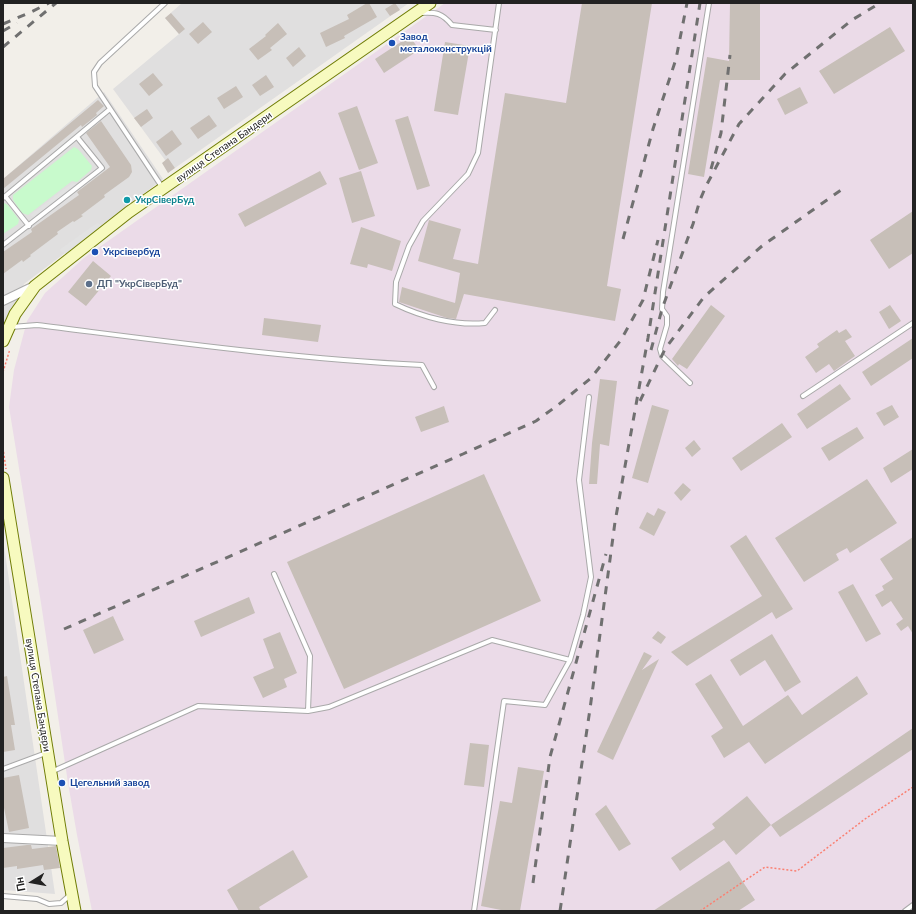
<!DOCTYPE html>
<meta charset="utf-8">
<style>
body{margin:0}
#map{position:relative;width:916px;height:914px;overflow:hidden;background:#f2efe9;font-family:Lato,sans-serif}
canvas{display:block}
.frame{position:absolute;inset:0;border:4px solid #222;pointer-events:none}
.north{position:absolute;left:12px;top:862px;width:40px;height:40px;-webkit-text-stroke:3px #fff;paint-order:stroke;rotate:259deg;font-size:11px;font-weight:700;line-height:16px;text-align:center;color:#222}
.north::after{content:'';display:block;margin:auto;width:14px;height:18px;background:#222;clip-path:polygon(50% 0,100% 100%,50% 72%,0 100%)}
</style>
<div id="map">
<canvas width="916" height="914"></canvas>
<div class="frame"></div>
<div class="north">Пн</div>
</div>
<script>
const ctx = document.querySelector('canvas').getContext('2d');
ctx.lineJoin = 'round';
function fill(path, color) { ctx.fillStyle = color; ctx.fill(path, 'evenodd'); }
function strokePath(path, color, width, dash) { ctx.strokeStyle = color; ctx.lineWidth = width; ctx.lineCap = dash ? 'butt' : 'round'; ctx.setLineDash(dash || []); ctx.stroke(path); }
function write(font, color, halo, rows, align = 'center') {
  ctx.font = font + ' Lato,sans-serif'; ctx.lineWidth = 3; ctx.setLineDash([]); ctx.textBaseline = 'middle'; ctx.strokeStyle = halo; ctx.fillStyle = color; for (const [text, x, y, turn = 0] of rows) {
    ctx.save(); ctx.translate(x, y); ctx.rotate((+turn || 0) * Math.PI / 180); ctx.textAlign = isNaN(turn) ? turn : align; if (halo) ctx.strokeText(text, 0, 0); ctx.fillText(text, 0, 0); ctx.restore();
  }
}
fill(new Path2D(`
 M182,3H409L175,168L165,160L113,89L179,34L165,18Z
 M104,92L163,179L24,284L3,341V179Z
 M3,539L55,894L3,890Z`), '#e0dfdf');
fill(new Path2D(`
 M445,3H913V911H92L77,835L68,783L41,603L9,407L14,370L27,321L45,293L84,258Z`), '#ebdbe8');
fill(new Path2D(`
 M74,147L78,149L92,166L91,170L77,182L72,181L28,215L22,213L13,200V195Z
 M4,203L8,205L19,220L18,224L3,234V204Z`), '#c8facc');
fill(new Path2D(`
 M72,183L78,185L36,218L30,215Z
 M97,223L104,226L66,254L59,250Z`), '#e2e2e2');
fill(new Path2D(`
 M367,3H369L377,17L344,36L345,38L326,47L320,33L349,19L347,15Z
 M395,3L400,10L390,16L385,9Z
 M582,3H652L607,286L621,289L615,321L464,294L456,319L447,318L399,302L402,287L455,303L460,273L418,261L429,220L461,229L453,259L478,264L505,93L566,103Z
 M730,3H760V80H720L704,177L688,174L707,57L729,61Z
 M171,13L185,29L179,34L165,18Z
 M203,22L212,32L198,44L189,34Z
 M278,23L287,34L270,48L272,50L258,60L249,49L266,36L265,35Z
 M890,27L905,51L834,94L819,71Z
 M410,36L419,50L384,73L375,59Z
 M445,42L470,46L458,115L434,111Z
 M299,47L306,56L293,67L286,58Z
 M153,73L163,85L149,96L139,84Z
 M266,75L274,87L260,96L252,85Z
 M236,86L243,97L224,109L217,98Z
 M800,87L808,103L785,115L777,99Z
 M98,100L104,106L96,113L97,115L82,127L81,125L3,189V179Z
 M357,106L378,163L359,170L338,113Z
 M147,109L153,118L141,127L134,118Z
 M209,115L217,126L198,139L190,128Z
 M408,116L430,186L417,190L395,120Z
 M101,121L131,165L132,172L129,177L104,195L105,197L81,215L83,216L74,222L73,221L57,232L58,234L30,255L31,256L23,262L22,260L3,274V252L32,232L31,229L79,195L77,192L110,167L86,133Z
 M172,130L182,144L166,156L156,142Z
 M168,158L175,168L168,173L162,163Z
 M320,171L327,184L245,227L238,214Z
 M361,171L375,216L352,223L339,178Z
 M913,211V253L889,269L870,240Z
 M361,227L401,241L392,271L368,264L367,268L350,264Z
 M93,261L111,276L86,306L68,292Z
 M711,305L725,316L687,369L679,364L678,366L672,359Z
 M890,305L901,321L889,329L879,312Z
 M264,318L321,325L318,342L262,335Z
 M846,329L852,337L845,341L855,356L834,371L829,364L816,373L805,357L819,347L817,344L837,330L839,333Z
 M913,338V358L871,386L862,372Z
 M600,379L617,381L609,446L600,444L597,484H589L592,443Z
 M840,384L851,399L807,429L797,414Z
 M652,405L669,410L648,483L632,478Z
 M892,405L899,417L884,426L876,413Z
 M444,406L449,422L421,432L415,417Z
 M782,423L792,437L741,471L732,458Z
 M857,427L864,438L829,461L821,448Z
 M694,440L701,449L692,457L685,448Z
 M913,449V469L891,483L883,468Z
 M484,474L541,601L344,689L287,562Z
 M867,479L897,523L850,553L847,548L836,554L839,560L804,582L775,538Z
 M683,483L691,490L681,501L674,493Z
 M658,508L666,512L654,536L639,528L647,512L654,516Z
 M746,535L793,609L776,619L772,612L687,666L671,652L762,596L730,546Z
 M913,537V634L908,626L901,631L896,624L903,619L891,601L882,607L875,595L884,590L882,586L893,579L880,559Z
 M853,584L881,634L866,642L838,592Z
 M249,597L255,613L201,637L194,621Z
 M113,616L124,640L94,654L83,630Z
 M658,631L666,637L661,644L652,638Z
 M280,632L297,673L284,679L287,687L263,698L253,677L274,668L263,639Z
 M772,634L801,682L785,692L765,660L740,676L730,660Z
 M644,652L652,656L642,670L659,659L613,760L597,752Z
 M711,674L743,726L788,695L802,715L857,676L868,694L765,764L749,742L724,758L711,736L723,728L695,684Z
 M7,676L15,725H11L15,750L3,752V677Z
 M913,728V749L780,837L771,825Z
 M470,743L489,745L484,787L464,785Z
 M518,767L544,771L520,911H506L481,906L500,801L512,803Z
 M19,775L29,828L9,832L3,803V778Z
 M747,796L771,825L736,855L724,840L680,871L671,858L715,828L712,824Z
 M606,805L631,844L619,851L595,814Z
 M27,845H31L32,849L56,846L60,868L44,870L43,865L17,869V866L3,868V848Z
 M293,850L308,877L259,907L261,911H239L227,890Z
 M729,861L755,900L738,911H653Z`), '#c7bfb8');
const lane = new Path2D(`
 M421,13C436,12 442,13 452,25L496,30
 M162,187L95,86L94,72L100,63L165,3
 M5,196L29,226
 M3,198L110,109
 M3,245L102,168L77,137
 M495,310L485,323C455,326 422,317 395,304L396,282L409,246L423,221L468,174L478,153L499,3
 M11,327L37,325C165,341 293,359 422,365L434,387
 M690,383L662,356L660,349L667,325V316L662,309L663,292L709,3
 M803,396L913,323
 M274,574L310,656L308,711
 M3,769L46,753
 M51,772L198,706L308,711L329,707L492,640L570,660
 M3,896L37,899L49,904L61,903L70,895
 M474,911L504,701L545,705L570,660L583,615L591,577L579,480L589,397
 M905,911L913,905`);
const street = new Path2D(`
 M3,301L34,286
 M3,838L62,841`);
const secondary = new Path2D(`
 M3,341L15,314L35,286L129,212L430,3
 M3,478L62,841L75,911`);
strokePath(lane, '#a9a9a9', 6);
strokePath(street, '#a9a9a9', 10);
strokePath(secondary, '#707d05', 13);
strokePath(new Path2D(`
 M3,372L10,349
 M3,448L6,469
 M700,911L765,867L797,871L865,819L913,787`), '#fa8072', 1.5, [2, 2]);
strokePath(lane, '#fff', 4);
strokePath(street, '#fff', 8);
strokePath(secondary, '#f7fabf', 11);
strokePath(new Path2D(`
 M3,24L31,12L49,3
 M3,31L17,23
 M3,47L56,3
 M711,169L721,133L730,55
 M623,239L653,129L676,59L687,3
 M651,350L662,309L693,224L700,200L706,186L739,124L785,74L852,20L880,3
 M640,401L665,349L704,297L762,246L841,190
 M64,629L463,454L536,421L558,405L591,378L621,340L643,300L658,240
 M533,883L550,757L606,554
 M560,911L590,709L615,522L648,338L700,3`), '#707070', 3, [8, 8]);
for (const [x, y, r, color] of [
 [392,43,4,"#1a4fb4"],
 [127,200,4,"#0f9aa8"],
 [95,252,4,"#1a4fb4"],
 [89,284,4,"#5c6f8a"],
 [62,783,4,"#1a4fb4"]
]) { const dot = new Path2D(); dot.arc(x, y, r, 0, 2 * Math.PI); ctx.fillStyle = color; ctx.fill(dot); strokePath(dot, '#fff', 1.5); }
write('bold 10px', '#164399', '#fff', [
 ["Завод",400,37],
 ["металоконструкцій",400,49],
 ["Укрсівербуд",103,252],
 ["Цегельний завод",70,783]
], 'left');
write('10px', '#222', '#fff', [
 ["вулиця Степана Бандери",224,147,-35],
 ["вулиця Степана Бандери",38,695,81]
]);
write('bold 10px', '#0d838f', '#fff', [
 ["УкрСіверБуд",135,200]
], 'left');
write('bold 10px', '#4e5e75', '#fff', [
 ["ДП \"УкрСіверБуд\"",97,284]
], 'left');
</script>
